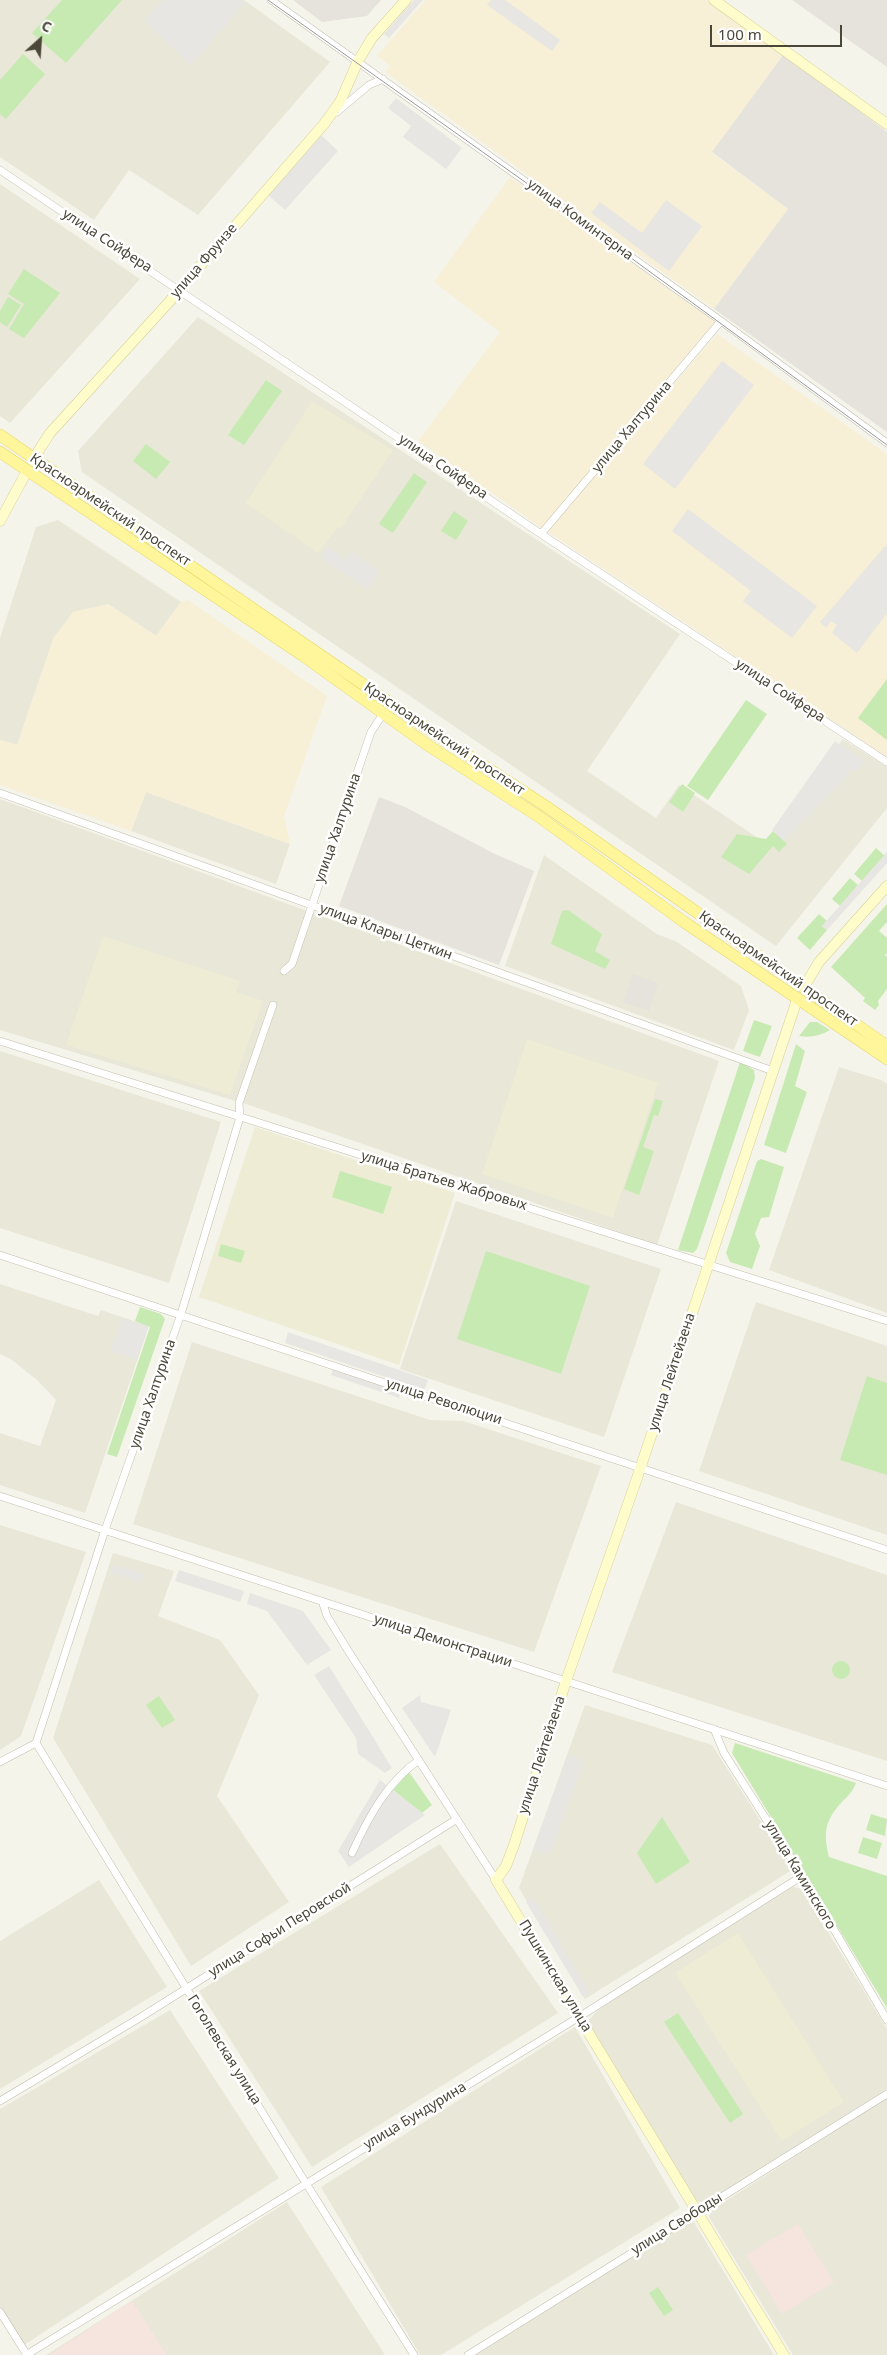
<!DOCTYPE html>
<meta charset="utf-8">
<style>
body{margin:0}
#map{position:relative;width:887px;height:2355px;overflow:hidden;background:#f5f4ea;font-family:"Noto Sans",sans-serif}
canvas{display:block}
.north{position:absolute;left:15px;top:15px;width:50px;height:50px;-webkit-text-stroke:4px #fff;paint-order:stroke;rotate:26deg;font-size:14px;font-weight:700;line-height:20px;text-align:center;color:#4a4638}
.north::after{content:'';display:block;margin:auto;width:18px;height:22px;background:#4a4638;clip-path:polygon(50% 0,100% 100%,50% 72%,0 100%)}
.scale{position:absolute;left:710px;top:25px;width:132px;height:22px;box-sizing:border-box;border:2px solid #4a4638;border-top:0;padding-left:6px;font-size:15px;line-height:18px;white-space:nowrap;color:#4a4638;-webkit-text-stroke:4px #fff;paint-order:stroke}
</style>
<div id="map">
<canvas width="887" height="2355"></canvas>
<div class="north">С</div>
<div class="scale">100 m</div>
</div>
<script>
const ctx = document.querySelector('canvas').getContext('2d');
ctx.lineJoin = 'round';
function fill(path, color) { ctx.fillStyle = color; ctx.fill(path, 'evenodd'); }
function strokePath(path, color, width, dash) { ctx.strokeStyle = color; ctx.lineWidth = width; ctx.lineCap = dash ? 'butt' : 'round'; ctx.setLineDash(dash || []); ctx.stroke(path); }
function write(font, color, halo, rows, align = 'center') {
  ctx.font = font + ' "Noto Sans",sans-serif'; ctx.lineWidth = 5; ctx.setLineDash([]); ctx.textBaseline = 'middle'; ctx.strokeStyle = halo; ctx.fillStyle = color; for (const [text, x, y, turn = 0] of rows) {
    ctx.save(); ctx.translate(x, y); ctx.rotate((+turn || 0) * Math.PI / 180); ctx.textAlign = isNaN(turn) ? turn : align; if (halo) ctx.strokeText(text, 0, 0); ctx.fillText(text, 0, 0); ctx.restore();
  }
}
fill(new Path2D(`
 M0,0H244L330,62L198,215L129,170L94,220L0,157Z
 M0,184L140,279L10,423L0,416Z
 M198,317L680,634L587,771L656,818L679,785L767,844L843,739L887,767V808L776,946L82,472L78,451Z
 M58,520L181,602L156,636L108,604L54,637L17,745L0,740V638L36,527Z
 M146,792L290,844L276,884L131,831Z
 M0,799L719,1061L657,1245L249,1105L0,1030Z
 M544,855L657,934L677,942L741,986L749,1010L734,1050L505,966Z
 M0,1051L221,1122L169,1283L0,1228Z
 M839,1067L881,1080L887,1084V1313L769,1270Z
 M456,1201L661,1269L604,1437L400,1369Z
 M0,1284L98,1316L101,1310L149,1326L85,1513L0,1485V1433L40,1446L56,1400L37,1380L12,1360L0,1354Z
 M756,1302L887,1346V1535L699,1471Z
 M192,1342L430,1420L463,1421L601,1466L534,1652L133,1524Z
 M676,1502L887,1575V1761L612,1672Z
 M0,1525L86,1552L21,1736L0,1750Z
 M113,1553L174,1571L158,1616L220,1640L259,1695L217,1796L289,1902L191,1966L53,1738Z
 M585,1705L712,1745L792,1870L585,1999L519,1888Z
 M440,1844L558,2013L312,2167L199,1991Z
 M99,1880L167,1987L0,2089V1941Z
 M793,1887L802,1889L887,2029V2089L705,2203L696,2201L587,2022L598,2010L671,1962Z
 M170,2010L279,2178L24,2345L0,2308V2109Z
 M575,2027L680,2208L441,2355H420L321,2187Z
 M887,2098V2355H793L709,2217L710,2211Z
 M287,2202L385,2355H46Z
 M692,2219L774,2355H475Z`), '#e9e7d8');
fill(new Path2D(`
 M426,0H707L784,54L712,153L788,209L714,309L385,72L390,66L377,56Z
 M510,177L715,322L542,528L418,441L500,332L434,282Z
 M717,334L887,454V757L547,531Z
 M188,600L327,696L284,816L290,844L146,792L131,831L0,785V740L17,745L54,637L73,612L108,604L156,636L181,602Z`), '#f7efd6');
fill(new Path2D(`
 M293,0H381L367,16L322,22Z
 M792,0H887V67Z
 M784,54L887,132V432L714,309L788,209L712,152Z
 M379,797L405,807L493,853L534,871L499,965L339,906Z
 M633,974L658,983L649,1011L623,1002Z`), '#e5e3dc');
fill(new Path2D(`
 M312,401L393,450L341,528L338,527L318,553L246,503Z
 M103,936L240,981L236,992L263,1001L230,1095L66,1045Z
 M527,1039L658,1083L613,1218L482,1174Z
 M255,1127L455,1193L399,1365L199,1297Z
 M738,1933L844,2102L782,2141L675,1973Z`), '#eeecd4');
fill(new Path2D(`
 M798,2224L834,2282L782,2314L746,2255Z
 M132,2301L167,2355H50L122,2307Z`), '#f5e5de');
fill(new Path2D(`
 M62,0H122L66,63L32,33Z
 M23,54L45,74L6,119L0,114V80Z
 M24,269L60,293L24,338L9,329L24,304L8,294Z
 M8,297L21,305L7,327L0,322V311Z
 M266,380L282,391L244,445L228,435Z
 M146,444L170,462L156,479L133,461Z
 M414,473L427,482L393,533L379,524Z
 M454,511L468,521L456,540L441,531Z
 M887,679V740L858,718Z
 M746,700L767,714L708,800L687,786Z
 M682,784L695,793L683,812L669,802Z
 M773,831L787,844L779,852L773,846L749,874L721,857L737,834L766,839Z
 M876,848L885,856L862,881L854,874Z
 M850,878L858,885L840,906L832,899Z
 M887,904V922L879,931L887,938V953L885,955L887,957V989L878,1001L879,1005L875,1010L863,1001L865,998L831,967Z
 M568,910L602,934L595,951L610,960L605,969L551,944L562,911Z
 M819,914L827,921L822,926L827,930L810,950L797,938Z
 M754,1020L772,1026L760,1057L743,1051Z
 M810,1022H817L830,1030C820,1036 810,1038 799,1036Z
 M796,1044L805,1051L795,1086L807,1092L786,1153L764,1145Z
 M740,1062L754,1070L755,1078L697,1249L693,1253L678,1250Z
 M655,1099L663,1101L658,1116L654,1115L643,1147L654,1151L639,1195L624,1189Z
 M761,1159L784,1167L769,1217L761,1218L755,1234L760,1246L752,1269L730,1262L726,1253L757,1161Z
 M340,1171L392,1187L383,1214L332,1197Z
 M221,1244L245,1251L241,1263L218,1256Z
 M486,1251L590,1286L561,1374L457,1339Z
 M140,1307L161,1314L165,1319L117,1457L107,1454L150,1327L135,1321Z
 M867,1376L887,1383V1475L840,1460Z
 M832 1670a9 9 0 1 1 18 0a9 9 0 1 1-18 0Z
 M159,1696L175,1720L162,1728L146,1705Z
 M735,1743L856,1783C853,1791 848,1796 842,1802C825,1820 823,1833 829,1857L887,1876V2008L732,1753Z
 M409,1772L432,1805L422,1813L393,1790Z
 M871,1814L887,1819L885,1836L866,1830Z
 M662,1817L690,1862L656,1884L637,1853Z
 M863,1837L882,1843L877,1859L858,1853Z
 M678,2013L743,2114L730,2123L664,2022Z
 M658,2287L673,2310L664,2316L649,2293Z`), '#c7eab3');
fill(new Path2D(`
 M163,0H240L245,3L191,65L144,21Z
 M414,0H423L389,38L384,34Z
 M491,0H505L560,40L552,51L487,5Z
 M396,98L462,148L446,169L403,137L411,126L388,108Z
 M321,135L338,151L285,210L268,195Z
 M666,200L702,226L669,271L591,213L600,202L642,233Z
 M722,361L754,385L675,489L643,464Z
 M688,509L817,606L792,638L743,601L751,591L672,531Z
 M885,546L887,547V613L857,653L832,633L837,625L831,621L826,628L820,622Z
 M328,547L346,560L352,552L379,571L367,589L321,558Z
 M835,741L865,761L858,770H853L784,841L772,830Z
 M887,852V863L827,930L822,926Z
 M122,1318L148,1327L137,1360L111,1351Z
 M288,1332L428,1380L424,1390L285,1343Z
 M334,1366L402,1389L399,1398L331,1375Z
 M113,1564L144,1574L141,1583L110,1572Z
 M179,1570L244,1591L240,1602L175,1581Z
 M250,1593L303,1611L331,1650L307,1665L267,1611L247,1604Z
 M329,1666L392,1768L385,1773L358,1754L356,1738L314,1675Z
 M420,1695L421,1702L451,1710L435,1757L402,1708Z
 M568,1755L584,1761L549,1855L533,1849Z
 M380,1780L425,1815L349,1867L338,1851Z
 M533,1897L590,1993L583,1997L526,1902Z`), '#e7e6e2');
const street = new Path2D(`
 M271,0L721,321L887,443
 M337,112L369,85L383,79
 M0,170L541,534L887,762
 M541,534L721,321
 M0,793L773,1071
 M284,971L292,964L371,732L383,714
 M0,1041L887,1321
 M0,1255L887,1550
 M0,1496L887,1786
 M322,1601L327,1616L347,1649L496,1880
 M714,1729L724,1753L808,1885L887,2020
 M36,1743L302,2177L414,2355
 M0,1762L36,1743L105,1530L181,1314L240,1117L239,1103L273,1005
 M352,1853C368,1818 387,1782 419,1760
 M0,2101L141,2017L457,1819
 M0,2312L27,2355
 M26,2355L579,2017L802,1876
 M468,2355L887,2094`);
const secondary = new Path2D(`
 M714,0L887,124
 M34,458L50,433L169,302L324,124L340,102L358,61L372,38L406,0
 M0,521L27,471
 M804,987L819,962L887,886
 M784,2355L496,1880L506,1866L514,1845L566,1681L636,1481L797,1000`);
const primary = new Path2D(`
 M0,435L434,733L547,807L887,1046
 M0,452L302,655L426,744L538,816L684,922L887,1059`);
strokePath(street, '#c1beac', 8);
strokePath(secondary, '#d6d19a', 11);
strokePath(primary, '#e6d768', 12);
strokePath(street, '#fff', 7);
strokePath(secondary, '#fffccb', 10);
strokePath(primary, '#fff59a', 11);
strokePath(new Path2D(`
 M268,0L590,228L887,445`), '#999', 1);
write('14px', '#4a4638', '#fff', [
 ["улица Коминтерна",580,220,36],
 ["улица Сойфера",107,241,33],
 ["улица Фрунзе",204,261,-49],
 ["улица Халтурина",632,427,-50],
 ["улица Сойфера",443,467,34],
 ["Красноармейский проспект",110,510,34],
 ["улица Сойфера",780,691,33],
 ["Красноармейский проспект",444,739,34],
 ["улица Халтурина",338,828,-71],
 ["улица Клары Цеткин",386,932,20],
 ["Красноармейский проспект",778,969,35],
 ["улица Братьев Жабровых",444,1181,17],
 ["улица Лейтейзена",672,1372,-72],
 ["улица Халтурина",153,1394,-71],
 ["улица Революции",444,1402,18],
 ["улица Демонстрации",443,1641,18],
 ["улица Лейтейзена",542,1755,-72],
 ["улица Каминского",800,1875,59],
 ["улица Софьи Перовской",280,1930,-32],
 ["Пушкинская улица",555,1976,59],
 ["Гоголевская улица",224,2050,58],
 ["улица Бундурина",415,2116,-31],
 ["улица Свободы",677,2224,-32]
]);
</script>
